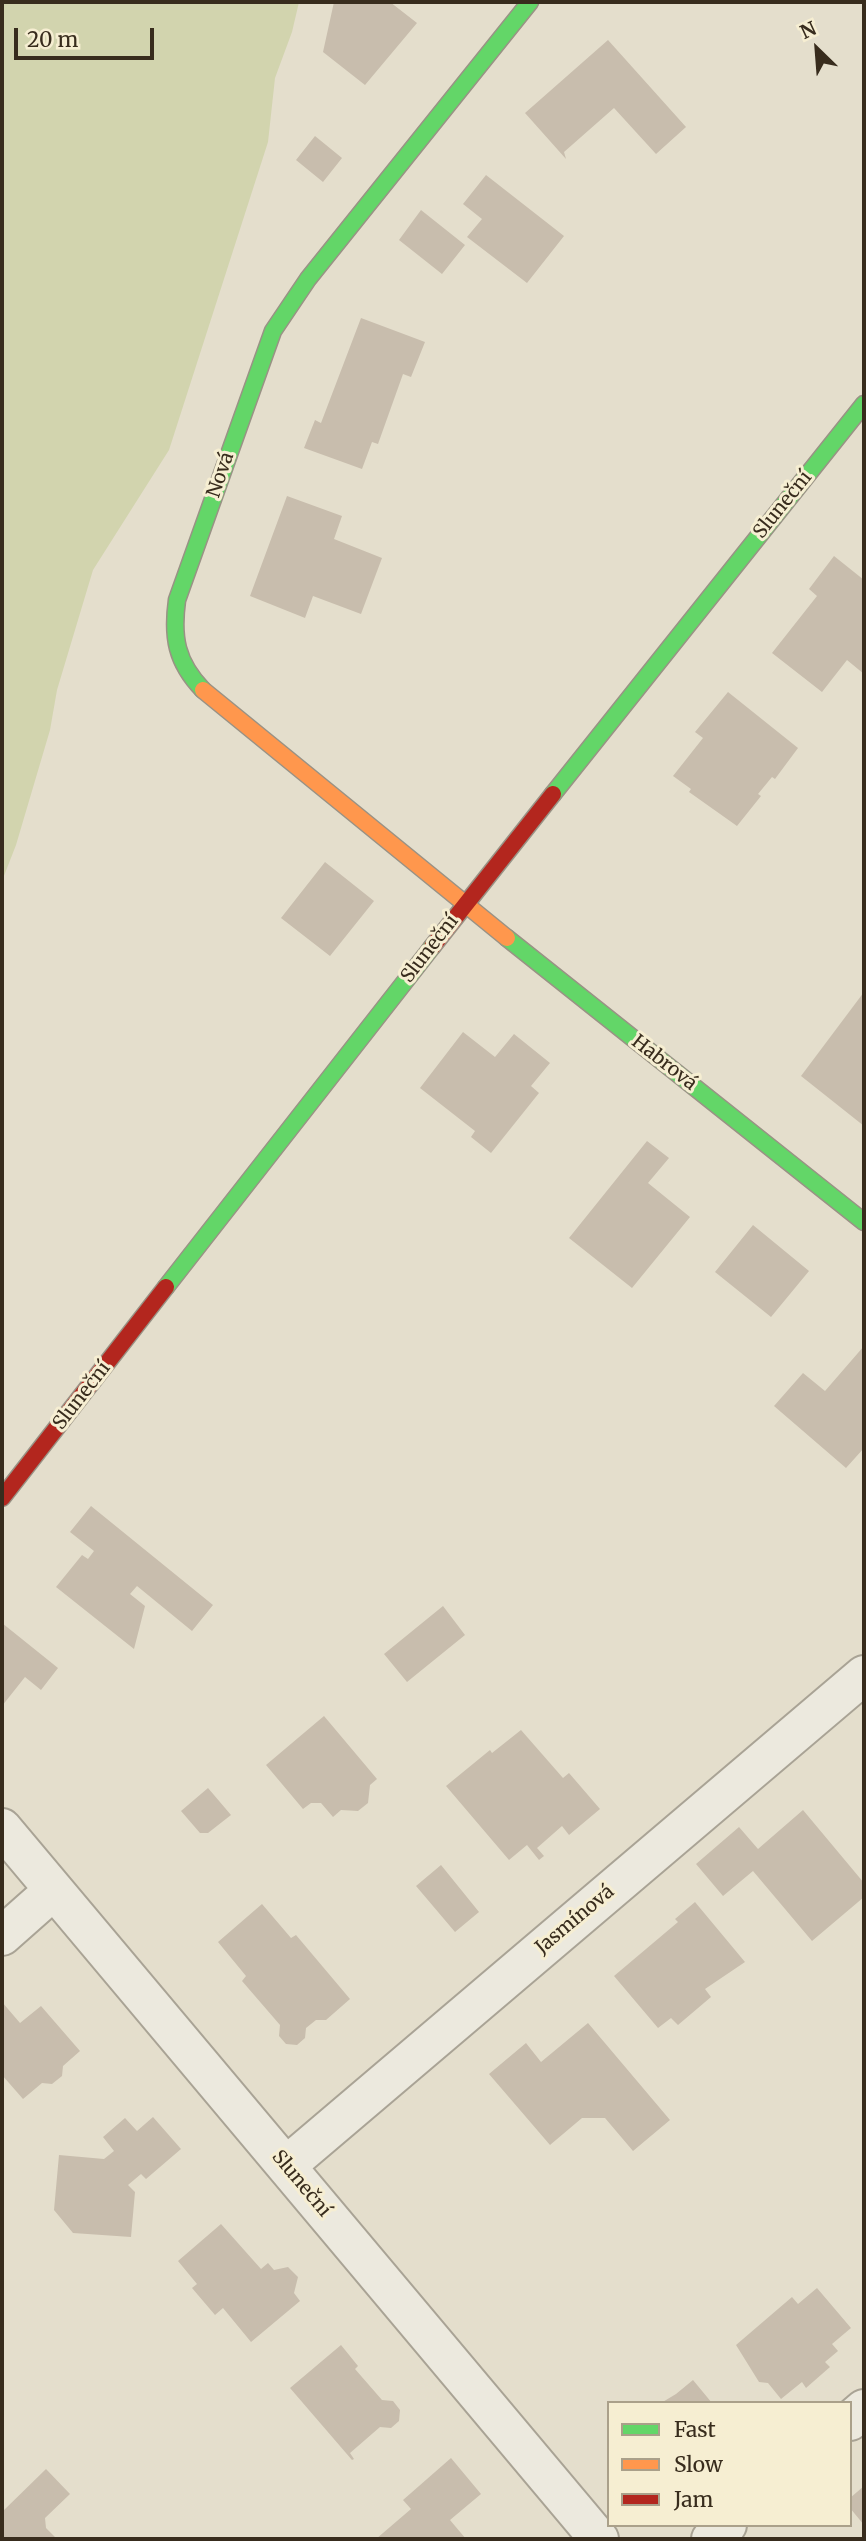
<!DOCTYPE html>
<meta charset="utf-8">
<style>
body{margin:0}
#map{position:relative;width:866px;height:2541px;overflow:hidden;background:#e4decc;font-family:Merriweather,serif}
canvas{display:block}
.frame{position:absolute;inset:0;border:4px solid #382c1d;pointer-events:none}
.legend{position:absolute;left:607px;top:2401px;width:245px;height:126px;box-sizing:border-box;background:#f6eed2;border:2px solid #aaa08a;margin:0;padding:9px 12px;list-style:none;font-size:21px;color:#382c1d}
.legend li{display:flex;align-items:center;gap:14px;height:35px}
.legend b{width:35px;border:2px solid #aaa08a}
.north{position:absolute;left:782px;top:14px;width:70px;height:70px;-webkit-text-stroke:5px #f6eed2;paint-order:stroke;rotate:335deg;font-size:19px;font-weight:700;line-height:28px;text-align:center;color:#382c1d}
.north::after{content:'';display:block;margin:auto;width:24px;height:32px;background:#382c1d;clip-path:polygon(50% 0,100% 100%,50% 72%,0 100%)}
.scale{position:absolute;left:14px;top:28px;width:140px;height:32px;box-sizing:border-box;border:4px solid #382c1d;border-top:0;padding-left:9px;font-size:21px;line-height:24px;white-space:nowrap;color:#382c1d;-webkit-text-stroke:5px #f6eed2;paint-order:stroke}
</style>
<div id="map">
<canvas width="866" height="2541"></canvas>
<div class="frame"></div>
<ul class="legend">
<li><b style="height:9px;background:#63d668"></b>Fast</li>
<li><b style="height:9px;background:#ff974d"></b>Slow</li>
<li><b style="height:9px;background:#b3261e"></b>Jam</li>
</ul>
<div class="north">N</div>
<div class="scale">20 m</div>
</div>
<script>
const ctx = document.querySelector('canvas').getContext('2d');
ctx.lineJoin = 'round';
function fill(path, color) { ctx.fillStyle = color; ctx.fill(path, 'evenodd'); }
function strokePath(path, color, width, dash) { ctx.strokeStyle = color; ctx.lineWidth = width; ctx.lineCap = dash ? 'butt' : 'round'; ctx.setLineDash(dash || []); ctx.stroke(path); }
function write(font, color, halo, rows, align = 'center') {
  ctx.font = font + ' Merriweather,serif'; ctx.lineWidth = 6; ctx.setLineDash([]); ctx.textBaseline = 'middle'; ctx.strokeStyle = halo; ctx.fillStyle = color; for (const [text, x, y, turn = 0] of rows) {
    ctx.save(); ctx.translate(x, y); ctx.rotate((+turn || 0) * Math.PI / 180); ctx.textAlign = isNaN(turn) ? turn : align; if (halo) ctx.strokeText(text, 0, 0); ctx.fillText(text, 0, 0); ctx.restore();
  }
}
fill(new Path2D(`
 M2,2H299L292,32L275,78L268,142L169,450L93,570L57,690L50,730L16,845L2,881Z`), '#d2d4ae');
fill(new Path2D(`
 M334,2H390L417,23L365,85L323,52Z
 M608,40L686,127L656,154L614,108L564,152L566,159L525,113Z
 M315,136L342,158L323,182L296,160Z
 M486,175L564,236L527,283L467,237L482,219L463,204Z
 M421,210L465,245L442,274L399,240Z
 M361,318L425,342L411,377L403,374L378,444L372,442L362,469L304,448L315,420L321,423Z
 M287,496L342,516L334,539L382,558L361,614L313,596L305,618L250,596Z
 M834,556L864,580V674L847,660L822,692L772,653L817,596L809,589Z
 M728,692L798,748L775,779L772,777L758,794L761,796L737,826L689,792L691,789L673,776L703,738L695,732Z
 M325,862L374,901L330,956L281,918Z
 M864,992V1126L801,1076Z
 M463,1032L495,1057L514,1034L550,1063L531,1086L539,1093L491,1153L471,1137L475,1131L420,1088Z
 M647,1141L669,1158L648,1183L690,1217L632,1288L569,1238Z
 M753,1225L809,1271L771,1317L715,1272Z
 M864,1346V1448L846,1468L774,1406L803,1373L825,1391Z
 M91,1506L213,1605L192,1631L137,1586L130,1594L145,1606L134,1649L56,1587L82,1555L88,1559L94,1551L70,1532Z
 M443,1606L465,1635L407,1682L384,1654Z
 M2,1623L58,1668L41,1690L25,1677L2,1706Z
 M324,1716L377,1779L370,1785L368,1803L358,1811L341,1810L333,1817L321,1803H311L303,1809L266,1765Z
 M521,1730L563,1778L569,1773L600,1809L569,1835L562,1826L537,1848L544,1856L539,1860L527,1845L509,1860L446,1786L490,1750L492,1753Z
 M208,1788L231,1815L208,1833H200L181,1811Z
 M803,1810L864,1883V1897L812,1941L753,1871L723,1896L696,1864L739,1827L758,1849Z
 M441,1865L479,1912L455,1932L416,1886Z
 M695,1902L745,1962L705,1989L711,1997L678,2025L671,2018L658,2028L614,1976L678,1922L675,1919Z
 M262,1904L291,1938L296,1935L350,1999L326,2020H316L306,2028L305,2038L297,2045L286,2044L279,2036L280,2025L242,1981L246,1976L218,1942Z
 M2,2002L20,2023L41,2006L80,2051L63,2066L62,2076L52,2084L42,2083L23,2099L2,2075Z
 M588,2023L670,2120L633,2151L605,2118H582L550,2145L489,2074L526,2043L541,2062Z
 M153,2117L181,2149L146,2179L141,2174L128,2185L135,2192L131,2237L73,2233L54,2210L59,2155L104,2159L114,2151L103,2137L125,2118L137,2131Z
 M221,2224L261,2269L268,2263L274,2270L288,2267L298,2277L294,2293L300,2301L251,2342L223,2308L215,2315L192,2288L197,2284L178,2261Z
 M817,2288L851,2328L832,2344L838,2351L825,2362L830,2367L806,2388L802,2382L781,2399L768,2383L759,2382L736,2345L792,2297L798,2304Z
 M341,2345L358,2366L355,2369L382,2400L393,2401L400,2410L399,2421L391,2428L380,2427L350,2453L354,2459L352,2460L290,2388Z
 M693,2380L712,2403H661L676,2394Z
 M451,2458L481,2494L450,2520L466,2539H376L411,2509L403,2500Z
 M46,2469L70,2494L45,2518L46,2528L57,2539H2V2512Z
 M864,2486V2525L850,2508V2498Z`), '#c8bdad');
const street = new Path2D(`
 M2,1828L599,2539
 M2,1936L54,1890
 M286,2166L864,1675
 M850,2421L864,2409
 M711,2539L727,2525`);
const fast = new Path2D(`
 M203,690C176,662 172,637 177,600L273,331L308,279L530,2
 M553,794L864,404
 M507,938L864,1222
 M166,1287L432,947`);
const slow = new Path2D(`
 M203,690L507,938`);
const jam = new Path2D(`
 M432,947L553,794
 M2,1498L166,1287`);
strokePath(street, '#a9a395', 42);
strokePath(fast, '#999285', 19);
strokePath(slow, '#999285', 19);
strokePath(jam, '#999285', 19);
strokePath(street, '#ece9de', 38);
strokePath(fast, '#63d668', 16);
strokePath(slow, '#ff974d', 16);
strokePath(jam, '#b3261e', 16);
write('19px', '#382c1d', '#f6eed2', [
 ["Nová",221,475,-71],
 ["Sluneční",783,505,-51],
 ["Sluneční",430,949,-52],
 ["Habrová",664,1063,38],
 ["Sluneční",82,1396,-52],
 ["Jasmínová",575,1920,-40],
 ["Sluneční",301,2184,50]
]);
</script>
